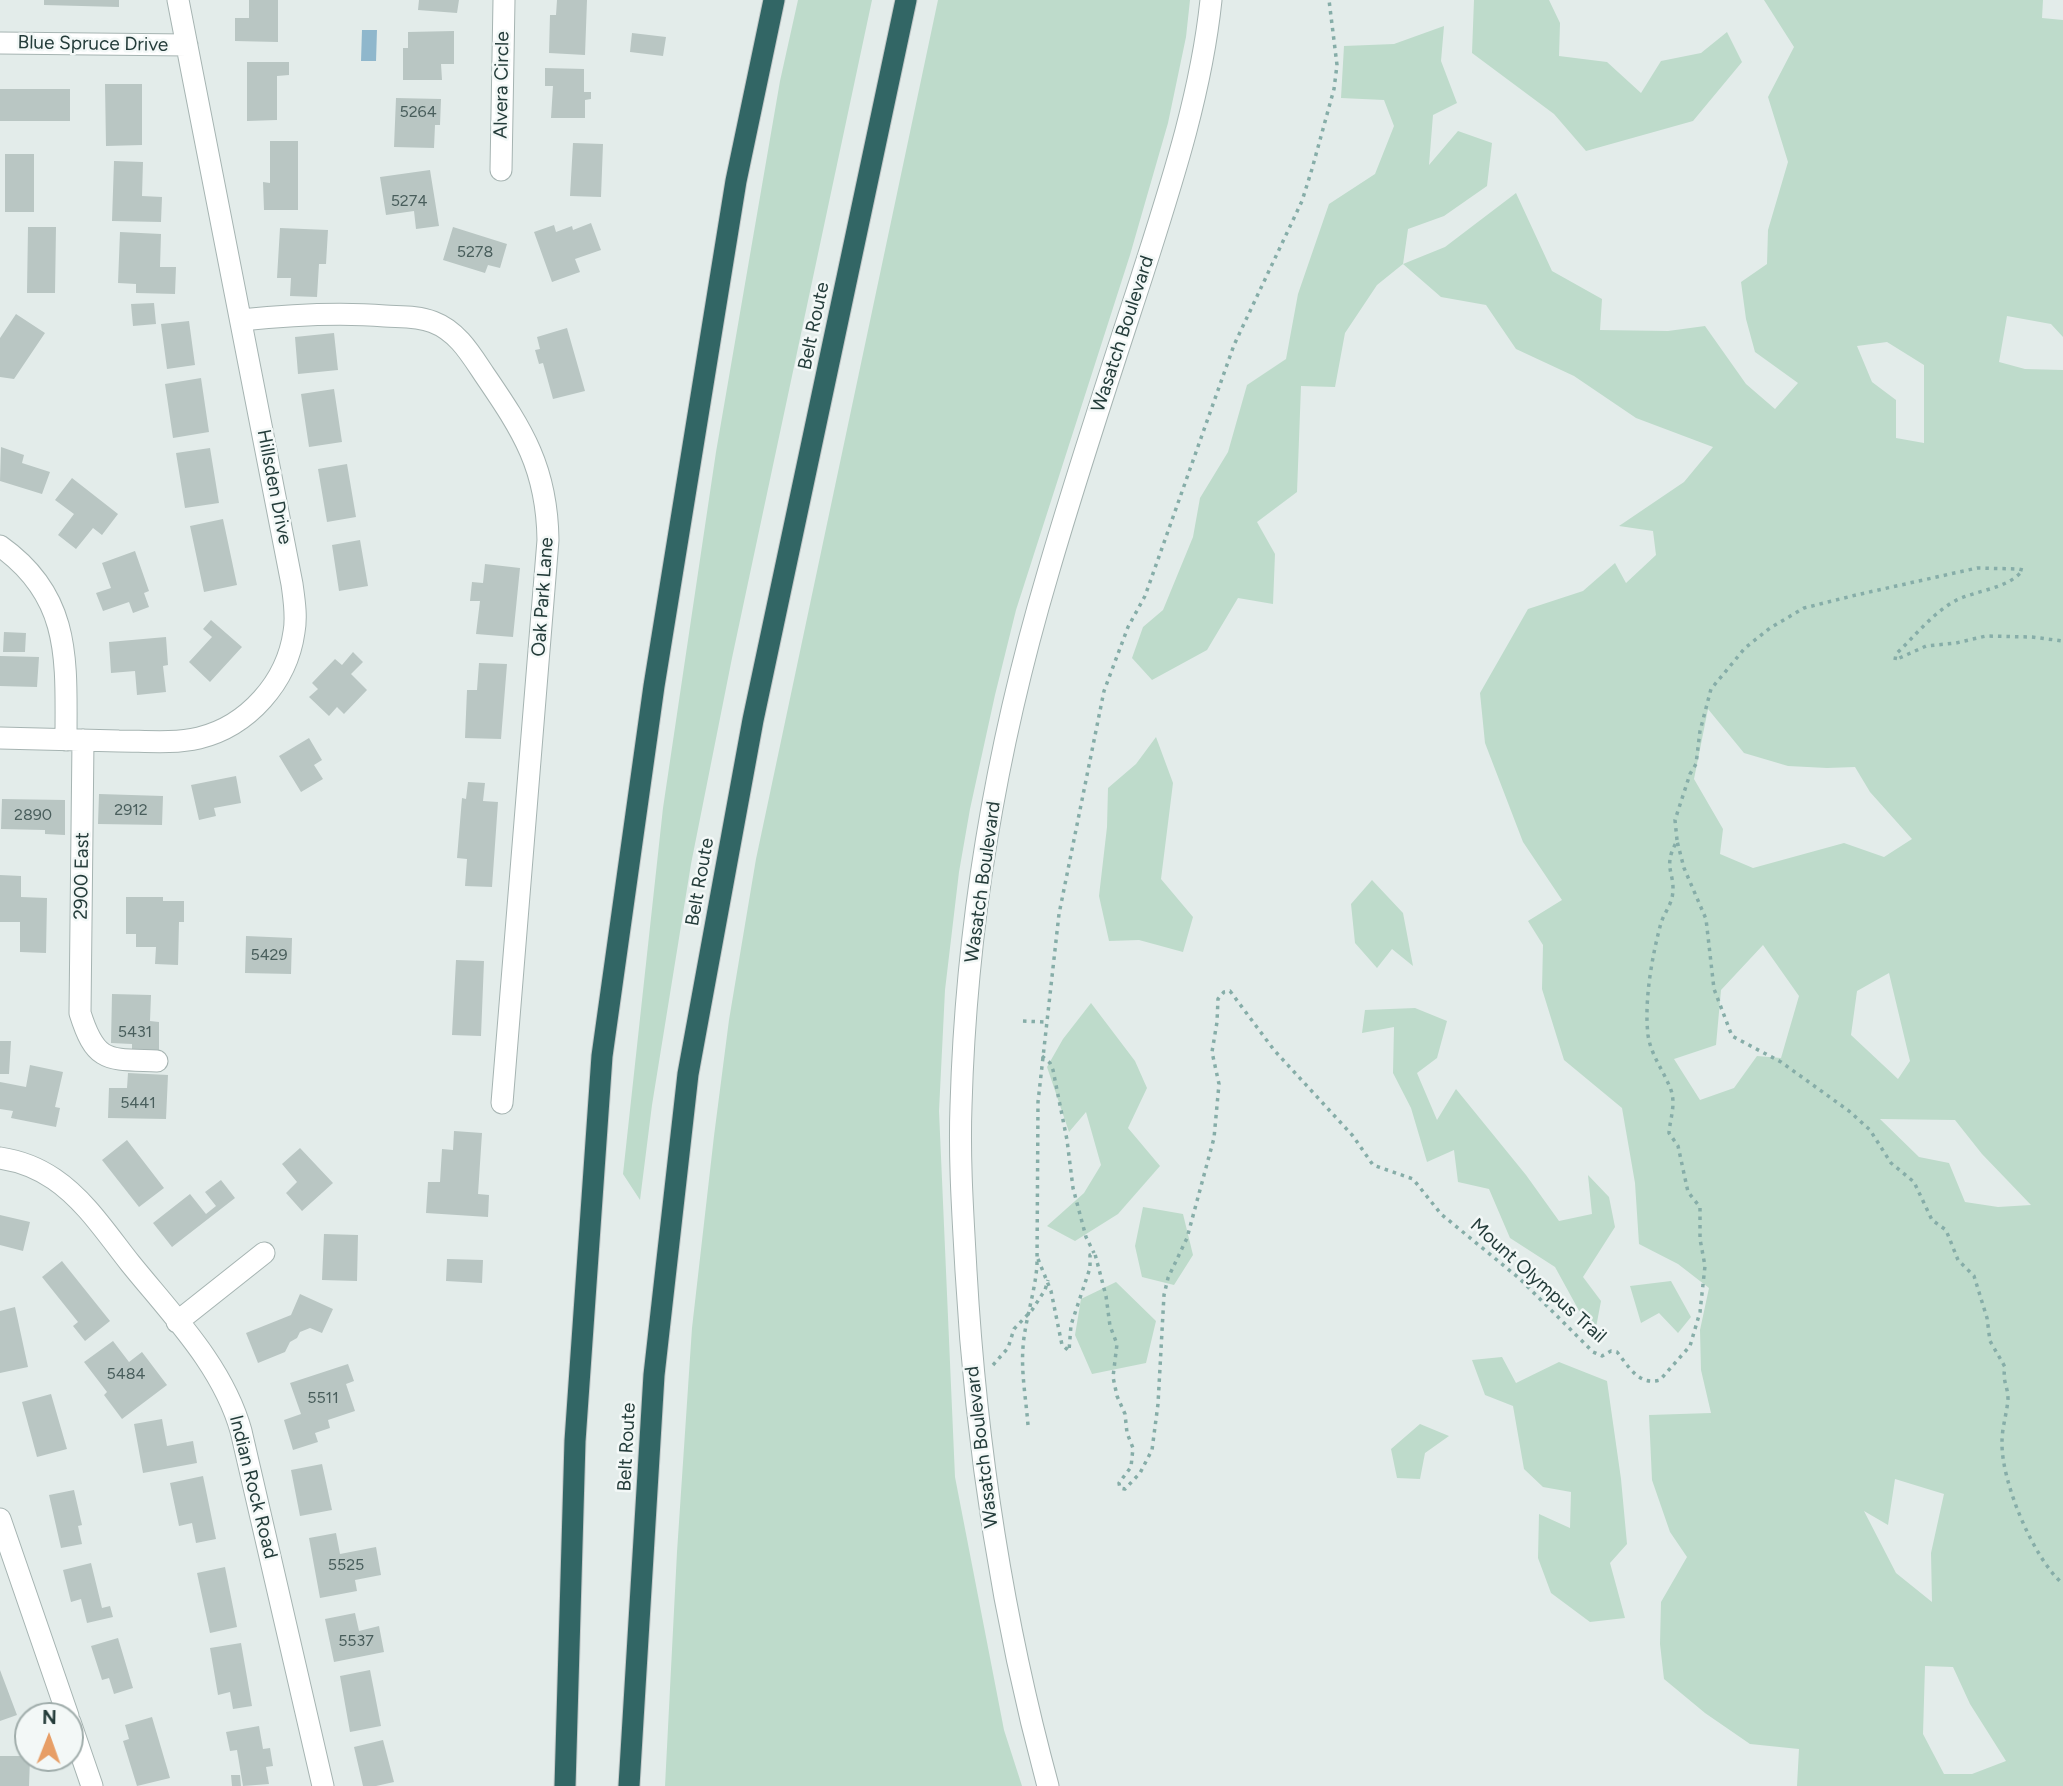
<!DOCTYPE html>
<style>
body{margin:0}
#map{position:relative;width:2063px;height:1786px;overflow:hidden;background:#e3ecea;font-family:Figtree,sans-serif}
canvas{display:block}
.north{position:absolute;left:14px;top:1702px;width:70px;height:70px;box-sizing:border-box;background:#f3f8f7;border:2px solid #a0adab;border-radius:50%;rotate:1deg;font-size:19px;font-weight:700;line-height:28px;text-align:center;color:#243c3a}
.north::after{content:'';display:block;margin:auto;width:24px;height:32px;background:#e79e66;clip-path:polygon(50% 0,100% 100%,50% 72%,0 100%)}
</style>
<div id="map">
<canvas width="2063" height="1786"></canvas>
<div class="north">N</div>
</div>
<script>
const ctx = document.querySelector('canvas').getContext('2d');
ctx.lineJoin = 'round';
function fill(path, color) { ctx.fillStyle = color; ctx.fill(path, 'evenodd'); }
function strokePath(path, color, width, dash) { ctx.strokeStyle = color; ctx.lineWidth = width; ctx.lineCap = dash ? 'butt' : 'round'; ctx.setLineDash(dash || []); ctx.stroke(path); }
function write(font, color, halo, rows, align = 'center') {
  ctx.font = font + ' Figtree,sans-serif'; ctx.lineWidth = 5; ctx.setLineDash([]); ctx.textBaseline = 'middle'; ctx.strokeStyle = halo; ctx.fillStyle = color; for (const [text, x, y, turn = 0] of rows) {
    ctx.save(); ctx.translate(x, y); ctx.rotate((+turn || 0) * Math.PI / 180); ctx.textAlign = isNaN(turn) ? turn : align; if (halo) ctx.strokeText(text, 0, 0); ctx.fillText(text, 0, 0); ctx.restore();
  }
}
fill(new Path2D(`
 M798,0H872L732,658L691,864L652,1105L640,1200L623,1174L663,808L716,452L780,81Z
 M938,0H1190L1186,37L1168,123L1130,255L1016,610L995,695L970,809L959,872L945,990L939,1111L955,1477L1004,1730L1022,1786H665L677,1552L692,1328L714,1136L729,1020L756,859Z
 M1474,0H1549L1560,23L1559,56L1607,62L1641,93L1661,61L1701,53L1727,32L1742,62L1693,121L1586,151L1554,114L1472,53Z
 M1764,0H2043L2042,18L2063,20V337L2051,324L2007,316L1999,362L2025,369L2063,370V1786H1797L1799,1749L1750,1744L1705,1713L1664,1679L1660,1644L1661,1602L1687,1557L1670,1532L1652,1480L1649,1415L1711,1413L1701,1370L1700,1330L1709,1288L1678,1264L1639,1244L1635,1183L1622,1108L1564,1060L1542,989L1543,945L1528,921L1562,900L1523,842L1485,743L1480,693L1528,609L1583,591L1615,563L1626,583L1656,555L1653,531L1619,526L1684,482L1713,447L1636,418L1574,376L1516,349L1486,305L1441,297L1403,264L1377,285L1345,333L1335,387L1301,386L1297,492L1257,522L1275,554L1273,604L1238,598L1207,650L1152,680L1132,658L1143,627L1163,610L1193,537L1200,498L1228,452L1247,385L1286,359L1298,294L1329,204L1375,174L1394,126L1384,100L1341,98L1344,46L1394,44L1444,26L1441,61L1457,103L1433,115L1429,165L1458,131L1492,143L1487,186L1444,216L1408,229L1403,264L1445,247L1516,193L1552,271L1602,299L1600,330L1668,331L1705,326L1746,384L1775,409L1798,383L1755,352L1746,319L1741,282L1767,264L1768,230L1788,162L1768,97L1794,47ZM1887,342L1924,365V443L1896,438V400L1872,382L1857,346ZM1708,709L1744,753L1788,766L1827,768L1855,767L1870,792L1912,839L1884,857L1844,843L1753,868L1720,854L1723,829L1694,779ZM1763,945L1799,996L1781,1058L1757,1056L1734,1088L1700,1100L1674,1059L1716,1045L1721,990ZM1889,973L1910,1061L1898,1079L1851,1035L1857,991ZM1880,1119L1955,1120L1982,1154L2031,1205L1998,1207L1965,1202L1949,1163L1919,1157ZM1895,1479L1944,1494L1931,1553L1932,1602L1896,1573L1864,1511L1888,1525ZM1925,1666L1953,1667L1970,1704L2006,1761L1972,1774H1944L1923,1734Z
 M1156,737L1173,783L1161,879L1193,917L1183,952L1139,940L1109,941L1099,896L1107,827L1108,788L1136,764Z
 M1372,880L1403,913L1413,966L1392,949L1377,968L1355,943L1351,904Z
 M1091,1003L1135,1061L1147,1088L1128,1128L1160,1166L1118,1214L1075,1241L1047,1226L1084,1193L1101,1165L1086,1112L1069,1132L1047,1067L1063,1039Z
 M1415,1008L1447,1021L1437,1058L1417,1073L1437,1120L1456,1089L1526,1175L1559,1221L1592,1214L1588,1175L1609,1197L1615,1227L1583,1277L1601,1301L1594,1338L1555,1267L1510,1238L1489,1189L1458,1182L1454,1150L1427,1162L1411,1108L1393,1073L1394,1027L1362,1033L1365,1010Z
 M1143,1207L1183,1214L1193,1255L1174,1285L1142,1277L1135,1246Z
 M1671,1281L1691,1317L1678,1333L1659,1313L1641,1323L1630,1286Z
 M1116,1282L1156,1321L1146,1363L1092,1374L1075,1335L1081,1299Z
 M1502,1357L1516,1383L1559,1362L1607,1381L1621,1479L1627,1544L1610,1563L1625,1618L1590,1622L1551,1593L1538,1558L1539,1514L1570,1528L1571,1492L1543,1487L1524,1469L1513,1406L1485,1395L1472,1360Z
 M1420,1424L1449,1436L1425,1453L1420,1479L1397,1478L1391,1449Z`), '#bedbcb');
fill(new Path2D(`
 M362,30H377L376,61H361Z`), '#8fb7cc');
fill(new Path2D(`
 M44,0H119V7L44,5Z
 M249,0H278V42L235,41V18H249Z
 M419,0H459L457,13L418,10Z
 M557,0H587L585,55L549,53L550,15H556Z
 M454,31V64H441L442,80H403V48H408V32Z
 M632,33L666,37L663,56L630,52Z
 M247,62H289V75L277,76V120L247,121Z
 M545,68L584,69V92H591V99L585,100V118H551L553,86H545Z
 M105,84H142V145L106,146Z
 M0,89H70V121H0Z
 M396,98L441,99L440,125H435L434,148L394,147Z
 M270,141H298V210H264L263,182L270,183Z
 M573,143L603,144L601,197L570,196Z
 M5,154H34V212H5Z
 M114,161L143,162L142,196L162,197L161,222L112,221Z
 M430,170L439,226L416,229L414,211L386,215L380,177Z
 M591,223L601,250L575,259L580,272L552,282L534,232L554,225L556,232L572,226L573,230Z
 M28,227H56L55,293H27Z
 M453,227L507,244L500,268L488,265L485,273L443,260Z
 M280,228L328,230L326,264H319L317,297L290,296L291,278H277Z
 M120,232L161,234L160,267H176L175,294L136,293V284L118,283Z
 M154,303L156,324L133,326L131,304Z
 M16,314L45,333L14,379L0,377V338Z
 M189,321L195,365L167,369L161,324Z
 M567,328L585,391L553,399L543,363L539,364L535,350L540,349L537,337Z
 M334,333L338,370L298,374L295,337Z
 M201,378L209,432L173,438L165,384Z
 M334,389L342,442L309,447L301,394Z
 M1,447L24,455L22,463L50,472L42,494L0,481Z
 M210,448L219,503L185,508L176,453Z
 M347,464L356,517L327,522L318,469Z
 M72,478L118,514L102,535L93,528L76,549L58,535L74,514L55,500Z
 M223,519L237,585L204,592L190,526Z
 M360,540L368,586L339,591L332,545Z
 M135,551L149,591L144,593L149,607L133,613L129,602L103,611L96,593L111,588L102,563Z
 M485,564L520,568L513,637L476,634L480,601H470L472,582L483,583Z
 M211,620L242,647L210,682L189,662L212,637L203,629Z
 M4,632L26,633L25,652H3Z
 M166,637L168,665L163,666L166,692L137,695L135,671L111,673L109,642Z
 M353,652L363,662L351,674L367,690L344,714L337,707L329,716L309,697L318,689L312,683L335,659L342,665Z
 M0,656L39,657L37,687L0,686Z
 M479,663L507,664L501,739L465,738L467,690H477Z
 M309,738L322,760L314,765L323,779L301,792L279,756Z
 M236,776L241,803L214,808L216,816L199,820L191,785Z
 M468,782L485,783L483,801L498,802L492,887L465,886L467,859L457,858L462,798L466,799Z
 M99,794L163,796L162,825L98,824Z
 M2,799L65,800V835L45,834V830L1,829Z
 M0,875L21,876V897L47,898L46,953L20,952V922H0Z
 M126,897H163V901H184V922H179L178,965L155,964L156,947H136V934H126Z
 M246,936L292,938L291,974L245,973Z
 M456,960L484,961L481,1036L452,1035Z
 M112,994L151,995L150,1021L159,1022V1053L132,1052V1044L111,1043Z
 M0,1041H11L9,1074H0Z
 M30,1065L63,1072L55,1107L60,1108L56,1127L11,1118L13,1111L0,1109V1082L26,1087Z
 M128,1073L168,1075L166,1119L108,1118L109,1088H127Z
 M454,1131L482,1133L478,1194L489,1195L488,1217L426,1213L428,1182H440L442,1149L453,1150Z
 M127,1140L164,1188L139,1207L102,1160Z
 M300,1148L333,1183L302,1211L286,1193L297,1182L282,1164Z
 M221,1180L235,1198L172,1247L153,1223L190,1194L206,1214L216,1206L205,1192Z
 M0,1215L30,1222L23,1251L0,1245Z
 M324,1234L358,1235L357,1281L322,1280Z
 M447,1259L483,1260L482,1283L446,1281Z
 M62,1261L110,1321L85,1341L73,1326L78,1322L42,1277Z
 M300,1294L333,1309L322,1333L310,1328L300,1332L297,1338L290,1342L285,1352L258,1363L246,1333L291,1315Z
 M15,1307L28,1367L0,1373V1311Z
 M113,1341L129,1362L142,1352L167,1385L122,1419L104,1395L107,1392L84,1362Z
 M348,1364L354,1381L346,1384L355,1411L328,1420L330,1428L315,1433L318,1442L293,1450L284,1420L301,1414L290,1383Z
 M51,1394L67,1449L37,1457L22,1402Z
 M162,1419L167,1446L193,1441L197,1463L143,1473L134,1424Z
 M322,1464L332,1510L300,1516L291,1470Z
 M203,1476L216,1539L196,1543L192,1523L179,1526L170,1483Z
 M74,1490L82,1525L78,1526L82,1544L61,1548L49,1495Z
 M336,1533L340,1554L376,1547L381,1575L355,1580L357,1591L320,1598L309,1538Z
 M91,1563L102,1608L110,1606L113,1617L87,1623L81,1599L71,1602L63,1570Z
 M225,1567L237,1627L210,1633L197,1573Z
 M355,1613L359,1631L379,1626L384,1652L334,1662L325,1619Z
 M118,1638L133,1688L114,1694L109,1678L102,1680L91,1646Z
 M241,1643L252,1706L233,1709L230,1692L218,1695L210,1648Z
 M0,1670L17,1715L0,1721Z
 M370,1670L381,1726L350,1732L340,1676Z
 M152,1717L170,1778L137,1786L123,1741L129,1739L125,1725Z
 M259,1726L263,1749L270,1748L273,1766L266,1767L269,1784L243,1786L237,1750L230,1751L226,1732Z
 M383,1740L394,1782L376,1786H363L354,1747Z
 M0,1756H28L30,1758L29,1786H0Z
 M231,1775H240L241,1786H232Z`), '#b9c6c3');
const minor = new Path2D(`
 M0,43L187,45
 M501,170L504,0
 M241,320C289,315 337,312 385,316C401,317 418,316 433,322C457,331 470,353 484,374C523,431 547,468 548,540L502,1103
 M0,546C72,597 66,661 66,740
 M0,738C40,739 79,740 119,741C145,741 173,744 199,738C248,726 287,682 294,632C297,616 294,599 292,584L178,0
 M83,740L80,1013C96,1064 108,1059 157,1061
 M0,1158C20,1161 38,1168 54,1179C85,1200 107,1234 130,1263C172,1315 223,1366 241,1431L323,1786
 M177,1322L264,1253
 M0,1519L68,1716
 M70,1722L92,1786
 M1048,1786C1002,1617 976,1446 966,1271C963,1216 959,1161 961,1106C966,926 997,745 1048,573C1077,473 1110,374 1142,276C1171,185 1201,95 1211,0`);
const highway = new Path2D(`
 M565,1786L575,1441L602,1056L654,686L736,181L774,0
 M629,1786L654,1375L688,1074L753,720L906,0`);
strokePath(minor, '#a6b4b2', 23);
strokePath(highway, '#c2c8c8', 23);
strokePath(new Path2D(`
 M1677,840L1675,820L1690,774L1696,764L1700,731L1711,689L1745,648L1770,628L1804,608L1856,595L1977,568L2019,569L2023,570C2007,590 1974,590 1953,602C1930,616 1915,636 1896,654L1895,660L1926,646L1956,643L1986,636L2032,637L2063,641
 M1023,1021L1045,1022
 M1042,1056L1050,1063L1053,1070L1067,1140L1073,1188L1086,1237L1094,1253
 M1038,1259L1051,1291L1062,1345L1069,1351L1071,1325L1090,1268V1255L1095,1254L1106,1296L1110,1326L1117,1344L1113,1377L1117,1396L1125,1414L1127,1433L1133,1448L1131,1467L1119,1483L1120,1488L1125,1489L1140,1473L1152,1450L1158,1404L1164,1295L1168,1278L1187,1238L1214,1138L1219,1084L1212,1052L1217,1022L1218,999L1224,992L1230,991L1274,1050L1353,1136L1373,1165L1413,1179L1441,1214L1520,1279L1593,1352L1602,1356L1611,1351L1617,1352C1629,1367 1639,1386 1660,1380L1690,1346L1700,1312L1705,1266L1700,1239V1207L1688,1192L1678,1146L1669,1133C1670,1119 1676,1105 1671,1090C1664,1071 1651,1056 1648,1035C1644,1001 1652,956 1661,923C1664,914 1670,906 1672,898C1677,873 1661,869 1677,841L1684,868L1706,919L1714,989L1732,1036L1781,1062L1849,1111L1870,1130L1891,1163L1914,1182L1932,1220L1946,1230L1958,1260L1974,1276L1987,1318L1990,1341L2005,1367C2002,1381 2008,1386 2008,1399C2007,1413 2002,1427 2002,1442C2001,1481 2033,1558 2063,1584
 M993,1365L1008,1348L1014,1329L1032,1310L1045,1290L1048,1280
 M1028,1425C1026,1399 1021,1373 1023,1347C1025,1320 1035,1293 1037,1265L1038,1102L1059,914L1104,691L1128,627L1145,596L1234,345L1302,201L1312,169L1334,89L1337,65L1329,0`), '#86ada8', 3.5, [3.5, 5]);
strokePath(minor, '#fff', 21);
strokePath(highway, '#326665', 21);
write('16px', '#495e5c', null, [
 ["5264",418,112],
 ["5274",409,201],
 ["5278",475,252],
 ["2912",131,810],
 ["2890",33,815],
 ["5429",269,955],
 ["5431",135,1032],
 ["5441",138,1103],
 ["5484",126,1374],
 ["5511",323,1398],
 ["5525",346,1565],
 ["5537",356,1641]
]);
write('19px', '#243c3a', '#f3f8f7', [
 ["Blue Spruce Drive",93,44,1],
 ["Alvera Circle",502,85,-89],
 ["Belt Route",814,326,-78],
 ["Wasatch Boulevard",1123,334,-72],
 ["Hillsden Drive",274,487,79],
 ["Oak Park Lane",543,597,-86],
 ["2900 East",82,876,-89],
 ["Belt Route",700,882,-80],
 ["Wasatch Boulevard",983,882,-82],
 ["Mount Olympus Trail",1538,1281,42],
 ["Belt Route",627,1447,-87],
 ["Wasatch Boulevard",982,1447,-97],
 ["Indian Rock Road",253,1487,76]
]);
</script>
